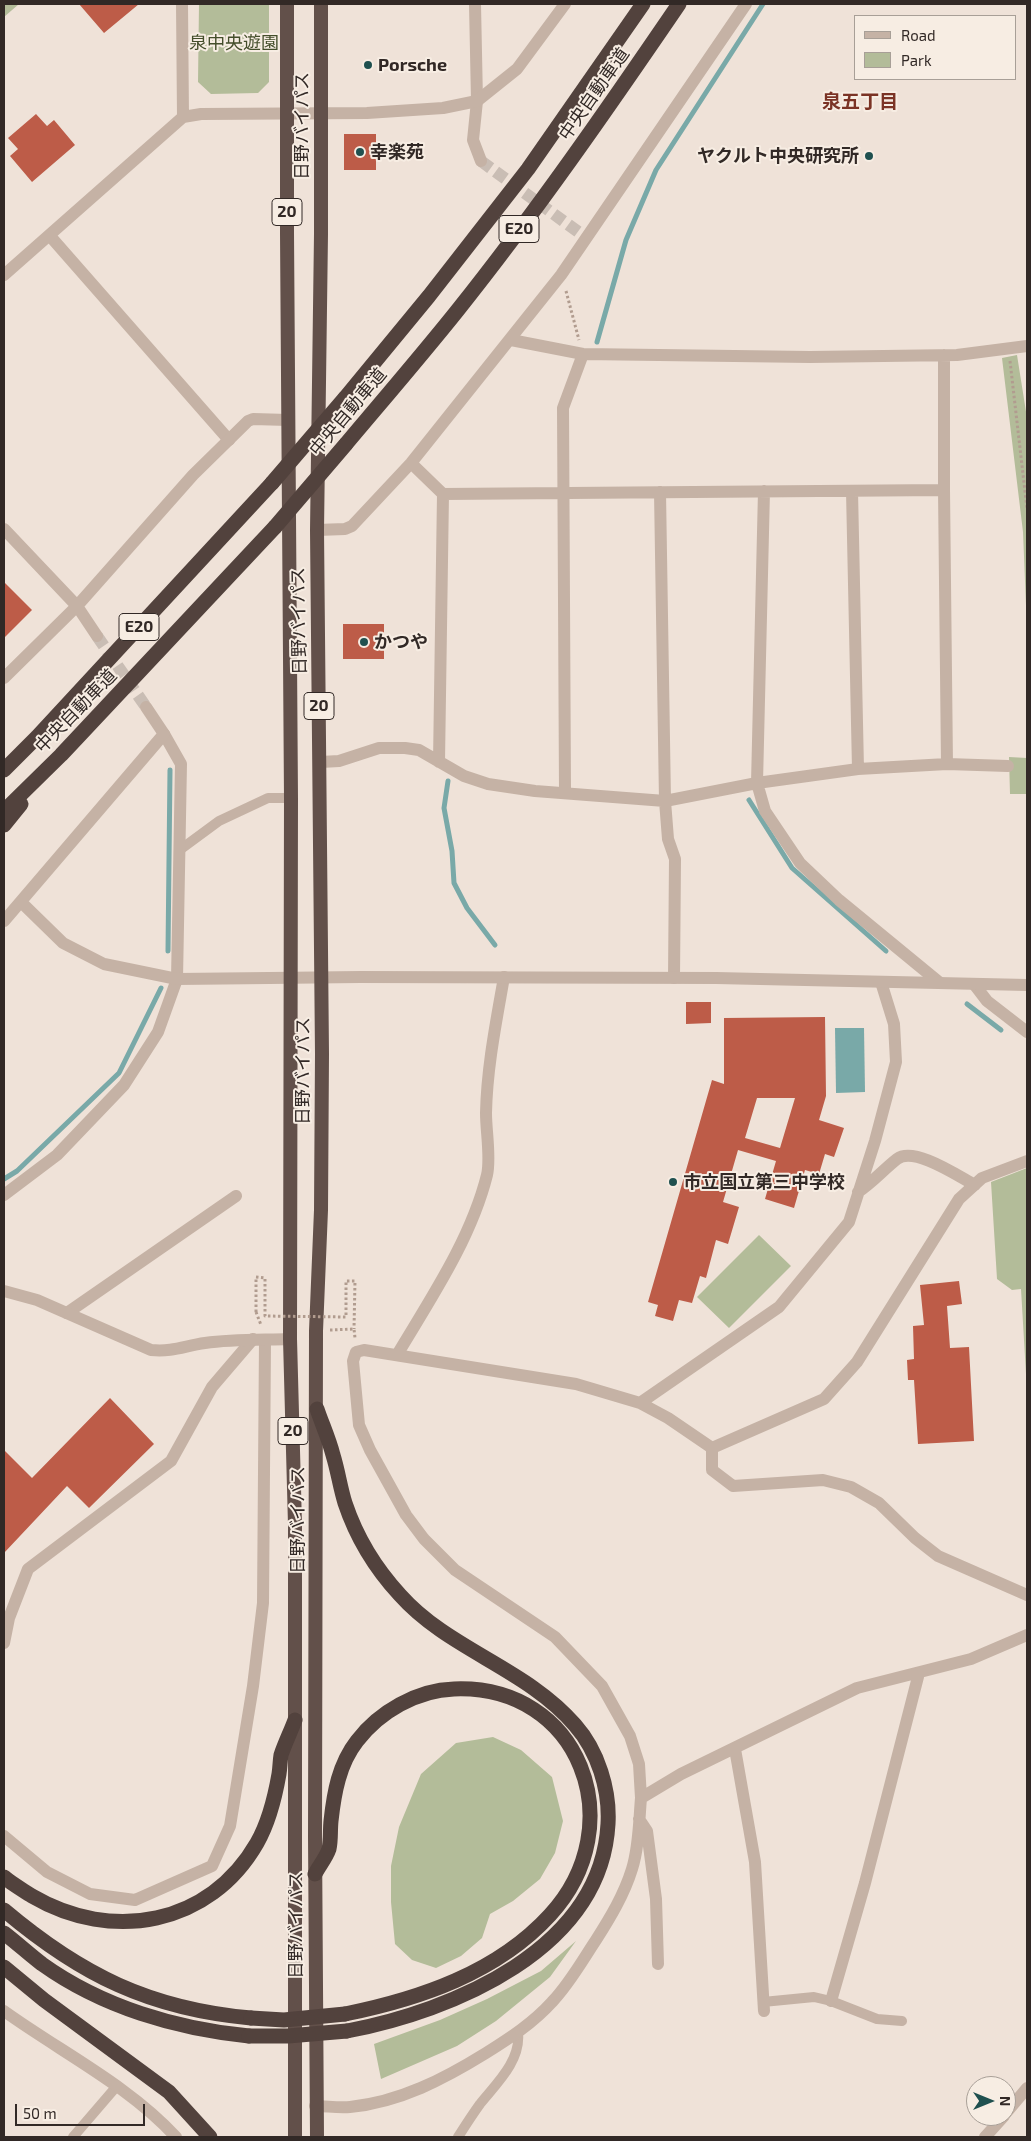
<!DOCTYPE html>
<meta charset="utf-8">
<style>
body{margin:0}
#map{position:relative;width:1031px;height:2141px;overflow:hidden;background:#efe2d8;font-family:"Exo 2",sans-serif}
canvas{display:block}
.frame{position:absolute;inset:0;border:5px solid #322926;pointer-events:none}
.legend{position:absolute;left:854px;top:15px;width:162px;height:65px;box-sizing:border-box;background:#f7ede3;border:1px solid #a89f97;margin:0;padding:6px 9px;list-style:none;font-size:15px;color:#322926}
.legend li{display:flex;align-items:center;gap:10px;height:25px}
.legend b{width:25px;border:1px solid #a89f97}
.north{position:absolute;left:966px;top:2076px;width:50px;height:50px;box-sizing:border-box;background:#f7ede3;border:1px solid #a89f97;border-radius:50%;rotate:90deg;font-size:14px;font-weight:700;line-height:20px;text-align:center;color:#322926}
.north::after{content:'';display:block;margin:auto;width:18px;height:22px;background:#1f504f;clip-path:polygon(50% 0,100% 100%,50% 72%,0 100%)}
.scale{position:absolute;left:15px;top:2104px;width:130px;height:22px;box-sizing:border-box;border:2px solid #322926;border-top:0;padding-left:6px;font-size:15px;line-height:18px;white-space:nowrap;color:#322926;-webkit-text-stroke:4px #f7ede3;paint-order:stroke}
</style>
<div id="map">
<canvas width="1031" height="2141"></canvas>
<div class="frame"></div>
<ul class="legend">
<li><b style="height:6px;background:#c5b2a5"></b>Road</li>
<li><b style="height:14px;background:#b3bc99"></b>Park</li>
</ul>
<div class="north">N</div>
<div class="scale">50 m</div>
</div>
<script>
const ctx = document.querySelector('canvas').getContext('2d');
ctx.lineJoin = 'round';
function fill(path, color) { ctx.fillStyle = color; ctx.fill(path, 'evenodd'); }
function strokePath(path, color, width, dash) { ctx.strokeStyle = color; ctx.lineWidth = width; ctx.lineCap = dash ? 'butt' : 'round'; ctx.setLineDash(dash || []); ctx.stroke(path); }
function write(font, color, halo, rows, align = 'center') {
  ctx.font = font + ' "Exo 2","Noto Sans JP",sans-serif'; ctx.lineWidth = 4; ctx.setLineDash([]); ctx.textBaseline = 'middle'; ctx.strokeStyle = halo; ctx.fillStyle = color; for (const [text, x, y, turn = 0] of rows) {
    ctx.save(); ctx.translate(x, y); ctx.rotate((+turn || 0) * Math.PI / 180); ctx.textAlign = isNaN(turn) ? turn : align; if (halo) ctx.strokeText(text, 0, 0); ctx.fillText(text, 0, 0); ctx.restore();
  }
}
fill(new Path2D(`
 M4,4H19L4,17Z
 M199,4H269V82L258,93L211,94L198,82Z
 M1017,355L1027,418V630L1023,532L1002,358Z
 M1009,757L1027,758V859L1026,794H1010Z
 M1027,1168V1391L1021,1289L1012,1290L997,1279L991,1182Z
 M759,1235L791,1266L729,1328L697,1297Z
 M493,1737L521,1750L552,1777L563,1821L555,1853L540,1879L513,1901L490,1914L482,1938L461,1956L436,1968L412,1960L395,1944L391,1902V1866L399,1827L421,1774L456,1743Z
 M576,1941L550,1977L496,2021L457,2046L381,2079L374,2044L440,2020L487,1999L541,1971Z`), '#b3bc99');
fill(new Path2D(`
 M835,1028H864L865,1092L836,1093Z`), '#79a9a8');
strokePath(new Path2D(`
 M597,342L626,240L656,170L763,4
 M448,781L444,808L452,851L454,883L467,908L495,945
 M749,800L792,868L886,951
 M168,951L170,770
 M967,1004L1001,1030
 M4,1179L17,1171L119,1073L161,988`), '#79a9a8', 5);
fill(new Path2D(`
 M79,4H139L104,33Z
 M36,114L47,126L54,120L75,145L32,182L10,156L18,149L8,138Z
 M344,134H376V170H344Z
 M4,582L32,610L4,638Z
 M343,624H384V659H343Z
 M686,1002H711V1023L686,1024Z
 M825,1017L826,1096L819,1120L844,1128L834,1157L825,1154L819,1174L805,1170L794,1208L765,1199L776,1161L738,1150L723,1202L739,1207L728,1244L716,1240L706,1278L700,1276L692,1303L679,1300L673,1321L655,1316L658,1305L648,1302L712,1080L724,1084V1018ZM757,1098H795L780,1148L745,1138Z
 M959,1281L962,1304L947,1306L950,1348L969,1347L974,1441L918,1444L914,1380H908L907,1360L914,1359L913,1326L924,1325L920,1285Z
 M110,1398L154,1444L89,1508L67,1486L4,1553V1450L32,1478Z`), '#bd5c48');
strokePath(new Path2D(`
 M481,161L588,239`), '#c9bdb4', 12, [12, 6]);
strokePath(new Path2D(`
 M97,636L146,707`), '#c9bdb4', 12, [12, 6]);
strokePath(new Path2D(`
 M566,291L579,340
 M1010,361L1027,509
 M256,1312L261,1325
 M330,1330L354,1329L355,1338`), '#b19c8f', 3, [2.5, 2.5]);
strokePath(new Path2D(`
 M181,849L219,821L268,798H291
 M763,2002L814,1997L831,2001L877,2019L902,2021
 M73,2137L116,2087
 M458,2137C465,2126 472,2115 480,2104C496,2084 521,2061 518,2033`), '#c5b2a5', 10);
strokePath(new Path2D(`
 M475,4L477,101L473,140L481,161
 M50,236L229,440
 M511,340L583,354L810,357L957,355L1027,346
 M944,355V490L947,764
 M411,463L443,494L439,762
 M764,491L757,783L858,769L947,764L1008,766
 M852,491L858,769
 M660,492L665,801L668,839L675,859L674,978
 M443,494L944,490
 M317,530L345,529L352,526L411,463L561,275L746,4
 M321,762L339,761L379,748H405L419,750L464,776L488,784L535,791L665,801L757,783L765,811L800,863L839,900L940,983
 M565,792L563,408L583,354
 M881,982L894,1024L896,1062L875,1141L849,1222L779,1307L640,1403L576,1384L364,1350L356,1352L353,1361L359,1425L370,1450L406,1515L424,1539L455,1570L555,1637L602,1686L630,1736L639,1764L641,1798L681,1774L857,1688L971,1659L1027,1635
 M974,984L987,1001L1027,1032
 M858,1192C873,1182 883,1170 897,1159C914,1146 958,1176 975,1185
 M4,1195L57,1155L124,1085L158,1032L177,979L181,764L164,734
 M67,1313L236,1196
 M397,1355C431,1298 471,1239 487,1175C491,1158 486,1132 486,1113C487,1067 496,1023 504,977
 M640,1403L668,1418L712,1448L824,1399L857,1362L959,1199L982,1178L1027,1161
 M712,1448V1470L733,1486L823,1480L851,1487L879,1503L915,1538L938,1556L1027,1595
 M4,1643L9,1618L28,1569L171,1461L212,1387L253,1339
 M735,1749L755,1862L764,2011
 M639,1819L647,1831L656,1899L658,1964
 M4,1836L47,1872L90,1894L135,1900L212,1866L230,1826L253,1686L263,1603L265,1340
 M831,2001L865,1883L919,1673
 M4,2011C61,2052 128,2085 176,2137
 M315,2106C326,2106 338,2108 350,2107C400,2102 444,2079 486,2053C510,2038 533,2023 552,2002C570,1983 582,1961 596,1940C610,1918 624,1895 632,1869C639,1847 639,1821 641,1798
 M1006,2113L1027,2088
 M985,2137L1004,2116`), '#c5b2a5', 12);
strokePath(new Path2D(`
 M182,4L183,117
 M4,275L183,117L201,114L367,113L443,108L477,101L517,69L565,4
 M4,529L77,606L97,636
 M4,678L77,606L193,475L248,421L253,419L288,420
 M21,902L63,943L104,964L177,979L361,977L716,978L1027,985
 M4,921L164,734L146,707
 M4,1291L37,1300L151,1350C173,1352 184,1346 205,1343C233,1339 262,1340 290,1339`), '#c5b2a5', 12);
strokePath(new Path2D(`
 M287,4V233L291,798L290,1339L295,1525V2137
 M317,2137L315,1836L316,1331L321,1210L322,1054L317,530L321,234V4`), '#62504a', 14);
strokePath(new Path2D(`
 M345,398L429,296L528,169L643,4
 M346,444C383,400 421,356 457,311C536,212 608,108 679,4
 M4,770L37,737L272,483
 M4,811L61,755L275,527
 M4,825L21,804
 M317,1409C322,1424 329,1439 333,1455C338,1471 340,1487 345,1503C356,1536 376,1569 400,1595C449,1650 526,1668 575,1725C598,1751 610,1790 608,1824C601,1950 452,2011 347,2031
 M315,1874C319,1866 326,1858 329,1849C331,1841 330,1830 331,1821C334,1793 339,1764 357,1741C379,1712 417,1690 454,1689C580,1684 633,1825 550,1915C497,1973 419,1999 345,2014
 M4,1877C12,1884 23,1890 32,1896C112,1943 210,1925 257,1843C269,1822 275,1797 279,1774C280,1768 280,1761 281,1755C285,1743 291,1731 295,1720
 M4,1910C81,1975 150,2009 251,2018
 M4,1933C17,1943 29,1954 42,1964C102,2007 177,2029 249,2036
 M4,1967L44,2000L169,2092L210,2137`), '#52423d', 15);
strokePath(new Path2D(`
 M256,1312V1277L265,1278V1316L346,1317V1281H355L354,1329`), '#b19c8f', 3, [2.5, 2.5]);
strokePath(new Path2D(`
 M272,483L345,398
 M275,527L346,444
 M251,2018L284,2020L345,2014
 M249,2036H288L347,2031`), '#52423d', 15);
for (const [x, y, r, color] of [
 [368,65,5,"#1f504f"],
 [360,152,5,"#1f504f"],
 [869,156,5,"#1f504f"],
 [364,642,5,"#1f504f"],
 [673,1182,5,"#1f504f"]
]) { const dot = new Path2D(); dot.arc(x, y, r, 0, 2 * Math.PI); ctx.fillStyle = color; ctx.fill(dot); strokePath(dot, '#f7ede3', 2); }
for (const [x, y, w] of [
 [287,212,30],
 [519,229,40],
 [139,627,40],
 [319,706,30],
 [293,1431,30]
]) { const box = new Path2D(); box.roundRect(x - w / 2, y - 13.5, w, 27, 4); ctx.fillStyle = '#f7ede3'; ctx.fill(box); strokePath(box, '#322926', 1); }
write('bold 16px', '#322926', null, [
 ["20",287,212],
 ["E20",519,229],
 ["E20",139,627],
 ["20",319,706],
 ["20",293,1431]
]);
write('18px', '#444e2b', '#f7ede3', [
 ["泉中央遊園",234,43]
]);
write('bold 18px', '#322926', '#f7ede3', [
 ["Porsche",378,65],
 ["幸楽苑",370,152],
 ["ヤクルト中央研究所",859,156,"right"],
 ["かつや",374,642],
 ["市立国立第三中学校",683,1182]
], 'left');
write('18px', '#322926', '#f7ede3', [
 ["中央自動車道",594,94,-55],
 ["日野バイパス",302,126,-90],
 ["中央自動車道",348,412,-50],
 ["日野バイパス",299,621,-91],
 ["中央自動車道",76,711,-46],
 ["日野バイパス",303,1071,-90],
 ["日野バイパス",298,1520,-90],
 ["日野バイパス",296,1925,-90]
]);
write('bold 19px', '#7b3325', '#f7ede3', [
 ["泉五丁目",860,102]
]);
</script>
